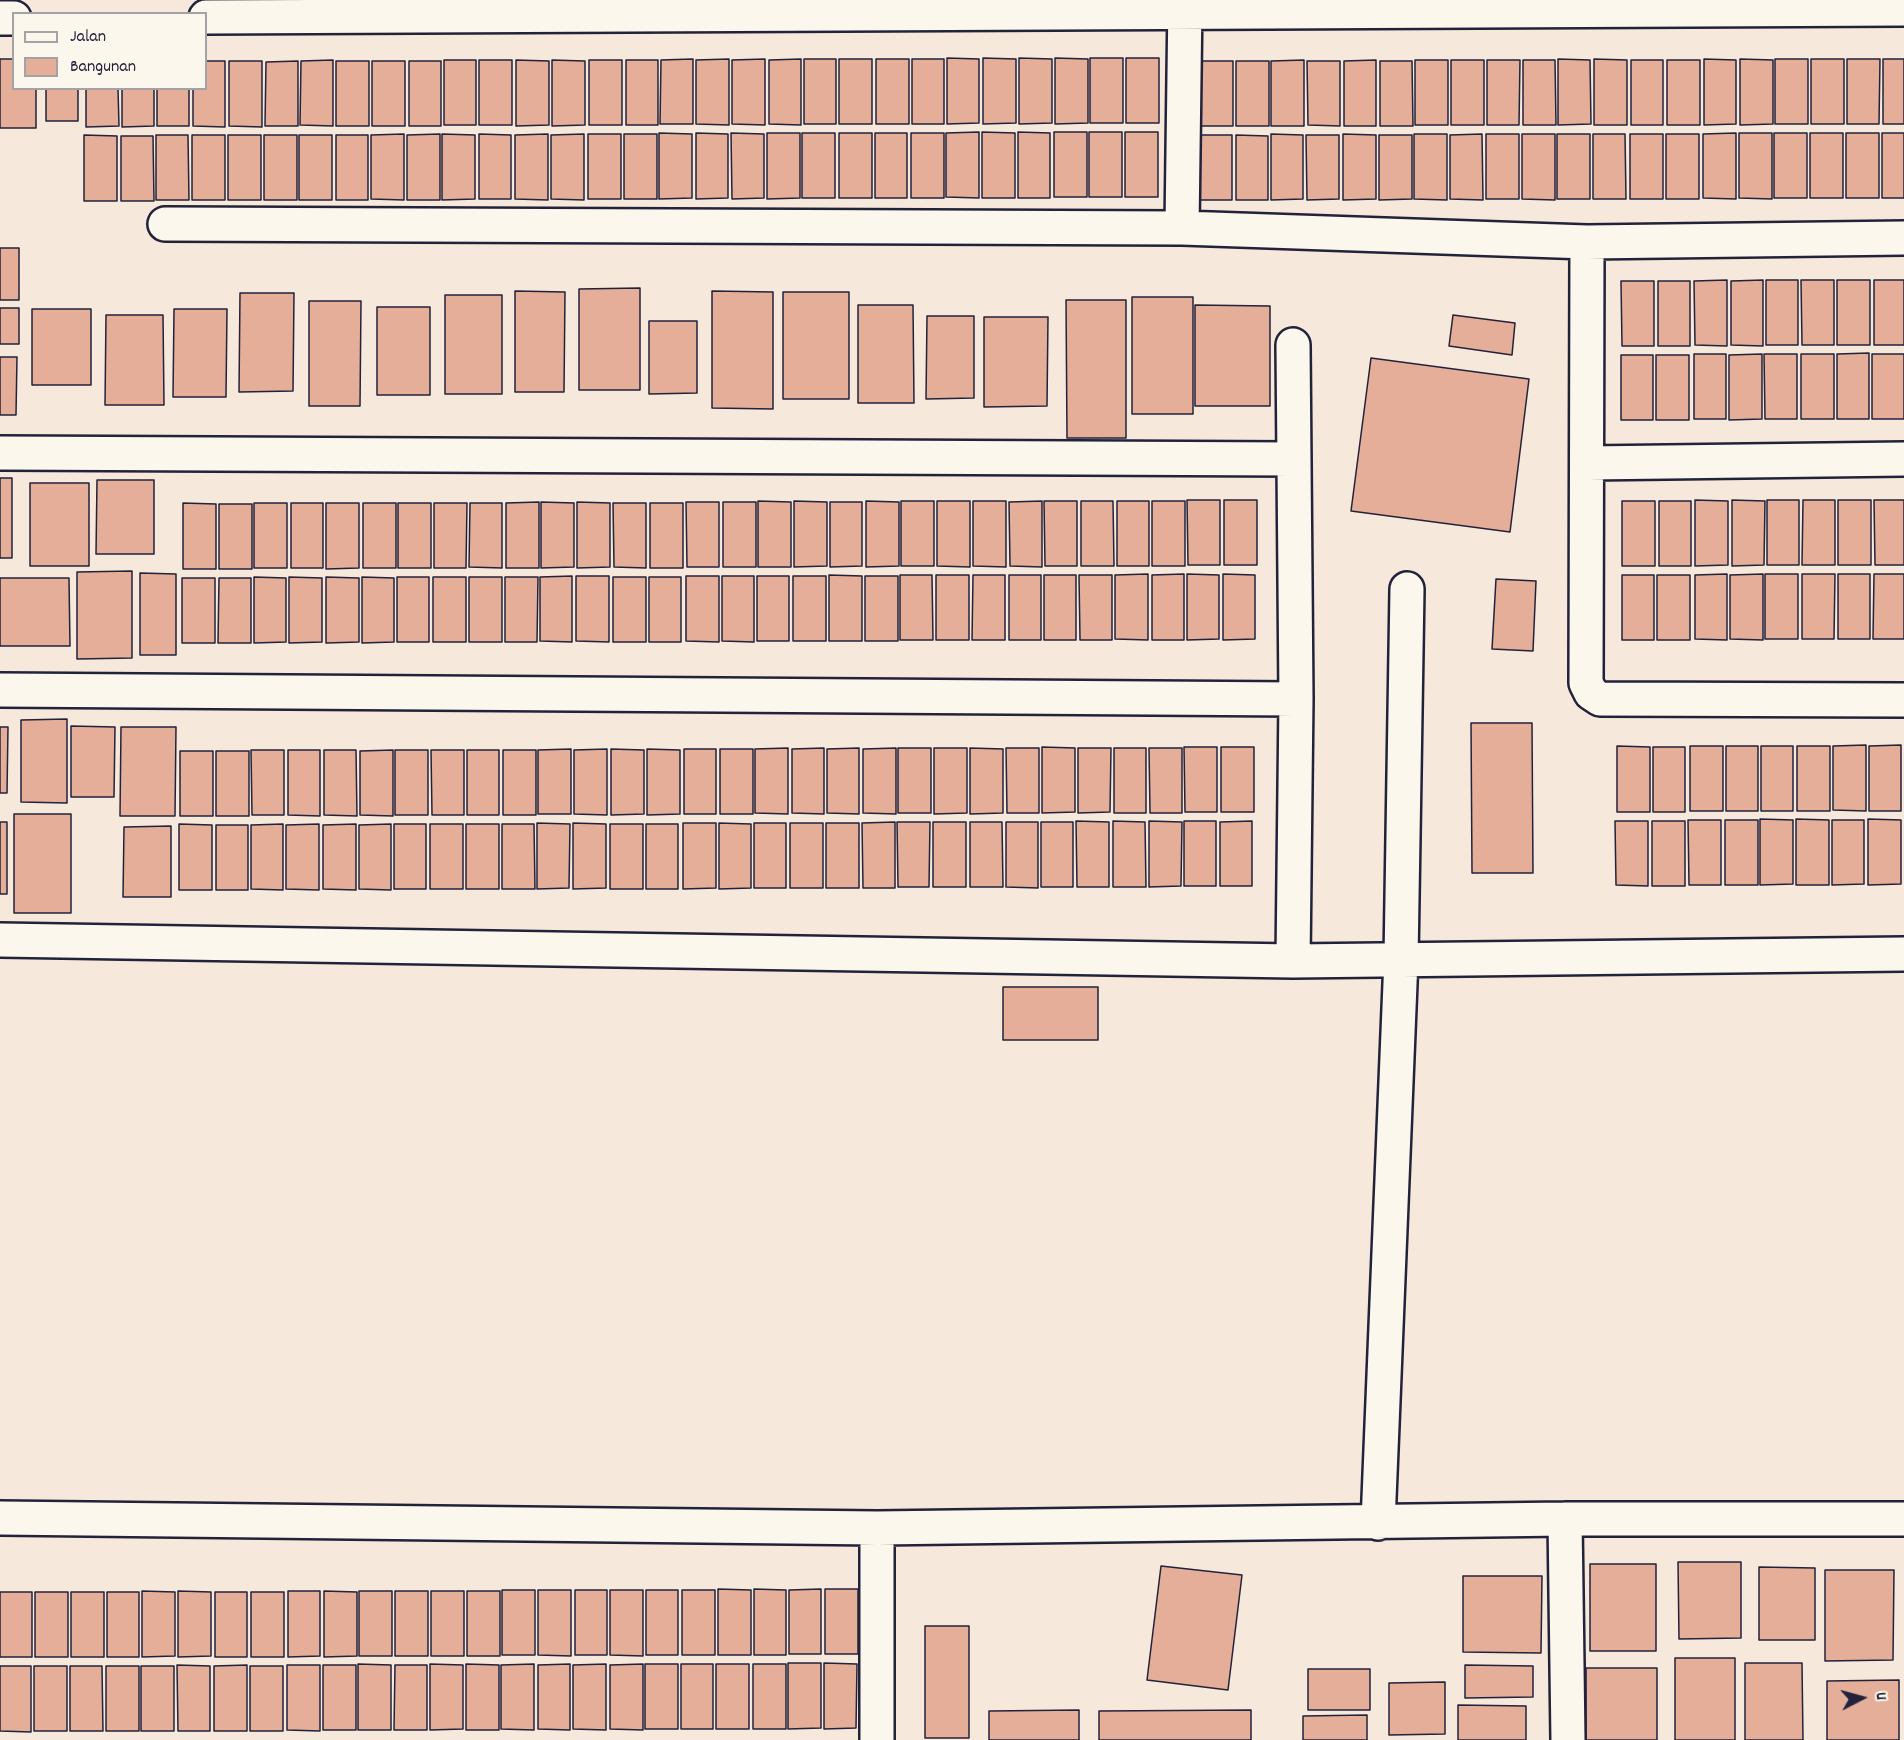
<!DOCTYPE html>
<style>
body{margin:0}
#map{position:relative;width:1904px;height:1740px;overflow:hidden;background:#f6e8db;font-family:Dekko,sans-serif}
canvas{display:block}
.legend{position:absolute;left:12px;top:12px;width:195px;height:78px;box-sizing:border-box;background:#fbf7ec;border:2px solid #a4a2a5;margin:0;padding:8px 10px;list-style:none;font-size:18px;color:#22223b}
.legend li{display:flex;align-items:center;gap:12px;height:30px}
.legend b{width:30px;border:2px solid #a4a2a5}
.north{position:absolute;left:1832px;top:1668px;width:60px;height:60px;-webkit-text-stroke:4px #fbf7ec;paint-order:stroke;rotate:84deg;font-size:16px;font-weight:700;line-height:24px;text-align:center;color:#22223b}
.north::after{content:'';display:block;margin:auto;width:21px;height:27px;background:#22223b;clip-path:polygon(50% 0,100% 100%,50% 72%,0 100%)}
</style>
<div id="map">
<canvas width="1904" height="1740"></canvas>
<ul class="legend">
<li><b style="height:8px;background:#fbf7ec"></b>Jalan</li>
<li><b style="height:16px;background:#e4ae98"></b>Bangunan</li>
</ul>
<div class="north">U</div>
</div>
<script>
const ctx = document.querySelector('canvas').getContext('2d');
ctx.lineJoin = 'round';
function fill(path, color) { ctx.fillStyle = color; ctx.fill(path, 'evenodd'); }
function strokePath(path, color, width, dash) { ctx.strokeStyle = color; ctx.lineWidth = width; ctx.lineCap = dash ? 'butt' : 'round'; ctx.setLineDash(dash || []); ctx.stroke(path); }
const building = new Path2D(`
 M947,58L979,59V123L947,124Z
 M983,58L1016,59V123L983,124Z
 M1019,58L1052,59V123L1019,124Z
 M1055,58L1088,59V123L1055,124Z
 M1090,58H1123V123H1090Z
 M1126,58H1159V123H1126Z
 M0,59H14V88H36V128H0Z
 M693,59V124H660L661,60Z
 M729,59V125L696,124V60Z
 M765,59V125L732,124V60Z
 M801,59V125L769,124V60Z
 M804,59H836V124H804Z
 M839,59H872V124H839Z
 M876,59H909V124H876Z
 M912,59H944V124H912Z
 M1558,59L1590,60L1591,124L1558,125Z
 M1594,59L1627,60V125H1594Z
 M1704,59L1736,60V124L1704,125Z
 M1740,59L1773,60V124L1740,125Z
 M1775,59H1808V124H1775Z
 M1811,59H1844V124H1811Z
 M1847,59H1880L1879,124H1847Z
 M1883,59H1904V124H1883Z
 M333,60V126L300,125L301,61Z
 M444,60H476V125H444Z
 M479,60H512V125H479Z
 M516,60L549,61V125L516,126Z
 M552,60L585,61V125L552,126Z
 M589,60H622V125H589Z
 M626,60H658V125H626Z
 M1304,60V126H1271V61Z
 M1376,60V126H1344V61Z
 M1415,60H1448V125H1415Z
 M1451,60H1484V125H1451Z
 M1487,60H1520L1519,125H1487Z
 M1523,60H1555L1556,125H1523Z
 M1631,60H1663V125H1631Z
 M1667,60H1700V125H1667Z
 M206,61H225V127L193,126V88H206Z
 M229,61H262V127L229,126Z
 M298,61V126H265L266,62Z
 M336,61H369V126H336Z
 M372,61H405V126H372Z
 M409,61H441V126H409Z
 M1201,61H1233V126H1201Z
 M1236,61H1269V126H1236Z
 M1307,61H1340V126L1308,125Z
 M1380,61H1412L1413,126H1380Z
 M46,88H78V121H46Z
 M86,88H118L119,126L86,127Z
 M122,88H154V126L122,127Z
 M157,88H189V126H157Z
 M979,132V198L946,197V133Z
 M982,132L1015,133V198H982Z
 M1018,132L1050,133V198H1018Z
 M1054,132H1087V197H1054Z
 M1089,132H1122V197H1089Z
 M1125,132H1158V197H1125Z
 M659,133L692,134V198L659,199Z
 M696,133L728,134V198L696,199Z
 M731,133L764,134V198L732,199Z
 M767,133H800V198L767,199Z
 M802,133H835V198H802Z
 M839,133H872V198H839Z
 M875,133H907V198H875Z
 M911,133H944V198H911Z
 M1736,133V199L1703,198V134Z
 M1739,133H1772V199L1739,198Z
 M1774,133H1807V198H1774Z
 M1810,133H1843V198H1810Z
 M1846,133H1879V198H1846Z
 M1882,133H1904V198H1882Z
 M404,134V200L371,199V135Z
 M440,134V200H407V135Z
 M442,134L475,135V199L442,200Z
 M479,134L511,135V199H479Z
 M548,134V200L515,199V135Z
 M584,134V200L551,199V135Z
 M588,134H621V199H588Z
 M624,134H657V199H624Z
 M1271,134L1303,135V199L1271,200Z
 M1343,134L1376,135V199L1343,200Z
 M1414,134H1447V200L1414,199Z
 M1482,134L1483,200L1450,199V135Z
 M1486,134H1519V199H1486Z
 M1522,134H1555V200L1522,199Z
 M1557,134H1590V199H1557Z
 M1593,134H1625L1626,199H1593Z
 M1630,134H1663V199H1630Z
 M1666,134H1699V199H1666Z
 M84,135L117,136V201H84Z
 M156,135H188L189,200H156Z
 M192,135H225V200H192Z
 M228,135H261V200H228Z
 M264,135H297V200H264Z
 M299,135H332V200H299Z
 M336,135H368V200H336Z
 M1199,135H1232V200H1199Z
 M1236,135L1268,136V200H1236Z
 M1306,135H1339V199L1307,200Z
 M1379,135H1412V199L1379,200Z
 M121,136H153L154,201H121Z
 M0,248H19V300H0Z
 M1727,280V346L1695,345L1694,281Z
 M1763,280V346L1731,345V281Z
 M1766,280H1798V345H1766Z
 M1801,280H1834V345H1802Z
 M1837,280H1870V345H1837Z
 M1874,280H1904V345H1874Z
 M1621,281H1654V346H1622Z
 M1658,281H1690V346H1658Z
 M640,288V390H579V289Z
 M515,291L565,292L564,392H515Z
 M712,291L773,292V409L712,408Z
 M783,292H849V399H783Z
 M240,293H294L293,391L239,392Z
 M445,295H502V394H445Z
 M1132,297H1193V414H1132Z
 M1066,300H1126V438H1067Z
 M309,301H361L360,406H309Z
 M858,305H913L914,403H858Z
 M1195,305L1270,306V406H1195Z
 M377,307H430V395H377Z
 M0,308H19V344H0Z
 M32,309H91V385H32Z
 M174,309H227L226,397H173Z
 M106,315H163L164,405H105Z
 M1453,315L1515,323L1512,355L1449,346Z
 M927,316H974V398L926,399Z
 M984,317H1048L1047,406L984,407Z
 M649,321H697V393L649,394Z
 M1869,353V419H1837V354Z
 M1694,354H1726V419H1694Z
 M1762,354V419L1729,420V355Z
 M1764,354H1797V419H1765Z
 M1801,354H1834V419H1801Z
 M1872,354H1904V419H1872Z
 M1621,355H1653V420H1621Z
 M1656,355H1689V420H1656Z
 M0,357H17L16,415H0Z
 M1371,358L1529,379L1510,532L1351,511Z
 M0,478H12V558H0Z
 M97,480H154V554H96Z
 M30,483H89V566H30Z
 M1187,500H1220V565H1188Z
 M1224,500H1257V565H1224Z
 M1695,500L1728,501V565L1695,566Z
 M1732,500L1765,501L1764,565L1732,566Z
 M1767,500H1799V565H1767Z
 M1803,500H1835V565H1802Z
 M1838,500H1871V565H1838Z
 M1874,500H1904V565H1875Z
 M758,501L791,502V567H758Z
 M794,501L827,502V566L794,567Z
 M866,501L899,502V566L866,567Z
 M901,501H934V566H901Z
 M937,501H970V567L937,566Z
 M973,501H1006V567L973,566Z
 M1042,501V567L1010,566L1009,502Z
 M1044,501H1077V566H1045Z
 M1081,501H1113L1114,566H1081Z
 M1117,501H1149V566H1117Z
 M1152,501H1185V566H1152Z
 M1622,501H1655V566H1622Z
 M1659,501H1691V566H1659Z
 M539,502V568H506V503Z
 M541,502L574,503V567L541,568Z
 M577,502L610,503V567L577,568Z
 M686,502H719V567H687Z
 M723,502H756V567H723Z
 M830,502H862V566L830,567Z
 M183,503L216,504V569H183Z
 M254,503H287V568H254Z
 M291,503H323V568H291Z
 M326,503H359V568L326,569Z
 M363,503H396V568H363Z
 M398,503H431V568H398Z
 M434,503H467L466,568H434Z
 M470,503H502V568L469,567Z
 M613,503H646V568L614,567Z
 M650,503H683V568H650Z
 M219,504H252V569H219Z
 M132,571V658L77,659V572Z
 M140,573L176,574V655H140Z
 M1148,574V640L1115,639V575Z
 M1184,574V640H1152V575Z
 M1187,574L1219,575V639L1187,640Z
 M1223,574L1255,575V639L1223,640Z
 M1727,574V640L1695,639V575Z
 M1763,574V640L1730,639V575Z
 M1765,574H1798V639H1765Z
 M1802,574H1835L1834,639H1802Z
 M1838,574H1870V639H1838Z
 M1874,574H1904V639H1873Z
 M829,575L862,576V641H829Z
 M900,575H932L933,640H900Z
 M936,575H969V640H936Z
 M973,575H1005V640H972Z
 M1009,575H1041V640H1009Z
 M1044,575H1076V640H1044Z
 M1079,575H1112V640H1080Z
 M1622,575H1654V640H1622Z
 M1657,575H1690V640H1657Z
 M572,576V642L540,641V577Z
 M576,576H609V642L576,641Z
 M686,576H719V642L686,641Z
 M722,576H754V642L722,641Z
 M757,576H789V641H757Z
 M793,576H826V641H793Z
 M865,576H898V641H865Z
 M254,577L286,578V642L254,643Z
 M289,577L322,578V642L289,643Z
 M326,577L359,578V642L326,643Z
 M362,577L394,578V642L362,643Z
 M397,577H429V642H397Z
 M433,577H466V642H433Z
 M469,577H502V642H469Z
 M505,577H538L537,642H505Z
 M613,577H646V642H613Z
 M649,577H681V642H649Z
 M0,578H69L70,646H0Z
 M182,578H215V643H182Z
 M219,578H251V643H218Z
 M1496,579L1536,581L1533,651L1492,649Z
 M67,719V803L21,802V720Z
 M1471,723H1532L1533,873H1472Z
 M71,726L115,727L114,797H71Z
 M0,727H8L7,793H0Z
 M121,727H176L175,816H120Z
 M1866,745V811L1833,810V746Z
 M1901,745V811H1869V746Z
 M1617,746L1650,747V812H1617Z
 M1690,746H1723V811H1690Z
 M1726,746H1758V811H1726Z
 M1761,746H1793V811H1761Z
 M1797,746H1830V811H1797Z
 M1042,747L1075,748V812L1042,813Z
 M1184,747H1217V812H1185Z
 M1221,747H1254V812H1221Z
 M1653,747H1685V812H1653Z
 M788,748V814L755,813V749Z
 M824,748V814L792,813V749Z
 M859,748V814L827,813V749Z
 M896,748V814L863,813V749Z
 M898,748H931V813H898Z
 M934,748H967V813L934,814Z
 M970,748L1003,749V813L970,814Z
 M1006,748H1039V813H1007Z
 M1078,748H1111L1110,812L1078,813Z
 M1114,748H1146V813H1114Z
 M1149,748H1182V813H1150Z
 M571,749V814H538V750Z
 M607,749V815L574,814V750Z
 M611,749L644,750V814L611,815Z
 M647,749L680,750V814L647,815Z
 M684,749H716V814H684Z
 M720,749H753V814H720Z
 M251,750H284V815H252Z
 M288,750H320V816L288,815Z
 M324,750H356L357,816L324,815Z
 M393,750V816L360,815V751Z
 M395,750H428V815H395Z
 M431,750H464V815H432Z
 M467,750H499V815H467Z
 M503,750H536V815H503Z
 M180,751H213V816H180Z
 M216,751H249V816H216Z
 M14,814H71V913H14Z
 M1760,819L1793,820V884L1760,885Z
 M1796,819L1829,820V885H1796Z
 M1868,819L1901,820V884L1868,885Z
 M1688,820H1721V885H1689Z
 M1725,820H1758V885H1725Z
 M1832,820H1864V884L1832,885Z
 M1076,821L1109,822V887H1077Z
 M1113,821L1145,822L1146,887H1113Z
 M1149,821L1182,822L1181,886L1149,887Z
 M1184,821H1216V886H1184Z
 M1252,821V886H1220V822Z
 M1615,821H1648V886L1616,885Z
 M1652,821H1685V886H1652Z
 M0,822H7V894H0Z
 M895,822V888H863L862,823Z
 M897,822H930L929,887H898Z
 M933,822H966V887H933Z
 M970,822H1002L1003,887H970Z
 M1006,822H1038V888L1006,887Z
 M1041,822H1073V887H1041Z
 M537,823L570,824L569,888L537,889Z
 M573,823L606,824V888L573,889Z
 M683,823H716V888L683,889Z
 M719,823L751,824V888L719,889Z
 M754,823H786V888H754Z
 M790,823H823V888H790Z
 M826,823H859V888H826Z
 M179,824L212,825V890H179Z
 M283,824V890L251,889V825Z
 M319,824V890L286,889V825Z
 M356,824V890L323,889V825Z
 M391,824V890L359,889V825Z
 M394,824H426V889H394Z
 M430,824H463V889H430Z
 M466,824H499V889H466Z
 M502,824H534L535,889H502Z
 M610,824H643V889H610Z
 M646,824H678V889H646Z
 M216,825H248V890H216Z
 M171,826V897H123L124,827Z
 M1003,987H1098V1040H1003Z
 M1678,1562H1741V1638L1679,1639Z
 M1590,1564H1656V1651H1590Z
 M1161,1566L1242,1575L1228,1690L1147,1680Z
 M1759,1567L1815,1568V1640H1759Z
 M1825,1570H1894L1893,1660L1825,1661Z
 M1463,1576H1542L1541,1653L1463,1652Z
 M718,1589L751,1590V1655H718Z
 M754,1589L786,1590V1655H754Z
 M821,1589V1654H789V1590Z
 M825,1589H858V1654H825Z
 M502,1590H535V1655H502Z
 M538,1590H571V1656L538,1655Z
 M575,1590H607V1655H575Z
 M610,1590H643V1656L610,1655Z
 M646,1590H678V1655H646Z
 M682,1590H715V1655H682Z
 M142,1591L175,1592V1656L142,1657Z
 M178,1591L211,1592V1656L178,1657Z
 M288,1591H320V1656L288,1657Z
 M324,1591L357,1592V1656L324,1657Z
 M359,1591H392V1656H359Z
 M395,1591H428V1656H395Z
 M431,1591H464V1656H431Z
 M467,1591H500V1656H467Z
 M0,1592H32V1657H0Z
 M35,1592H68V1657H35Z
 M71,1592H104V1657H71Z
 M107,1592H139V1657H107Z
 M215,1592H247V1657H215Z
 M251,1592H284V1657H251Z
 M925,1626H969V1738H925Z
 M1675,1658H1735V1740H1675Z
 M788,1663H821V1728L788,1729Z
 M824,1663L857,1664L856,1728L824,1729Z
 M1745,1663H1802L1803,1740H1745Z
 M358,1664L391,1665V1730H358Z
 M430,1664L463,1665V1729L430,1730Z
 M466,1664L499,1665V1730H466Z
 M534,1664V1730L501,1729V1665Z
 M570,1664V1730L538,1729V1665Z
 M606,1664V1730L573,1729V1665Z
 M643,1664V1730L610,1729V1665Z
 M645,1664H678V1729H645Z
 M681,1664H713V1729H681Z
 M716,1664H749V1729H716Z
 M753,1664H786V1729H753Z
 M177,1665L210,1666V1731H178Z
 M247,1665V1731H214V1666Z
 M287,1665H320V1731L287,1730Z
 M323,1665H356V1730H323Z
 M395,1665H427V1730H394Z
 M1465,1665L1533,1666V1697L1465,1698Z
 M0,1666H31V1732L0,1731Z
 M34,1666H67V1731H34Z
 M70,1666H102L103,1731H70Z
 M106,1666H139V1731H106Z
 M141,1666H174V1731H141Z
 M250,1666H283V1731H250Z
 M1586,1668H1657V1740H1586Z
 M1308,1669H1370V1710H1308Z
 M1899,1680V1740H1827V1681Z
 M1445,1682V1734L1389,1735V1683Z
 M1458,1705L1526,1706V1740H1458Z
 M1079,1710V1740H989V1711Z
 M1251,1710V1740H1099V1711Z
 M1367,1715V1740H1303V1716Z`);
fill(building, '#e4ae98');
strokePath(building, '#22223b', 1.5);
const minor = new Path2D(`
 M206,17L1904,9
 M0,18H14
 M165,224L1182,228L1587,242L1904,238
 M1182,228L1185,0
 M1587,242L1586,683L1591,693L1600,699L1904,700
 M1293,345L1296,699L1293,961
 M0,453L1293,459
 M1588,463L1904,459
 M0,690L1296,699
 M0,940L1293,961L1904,954
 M0,1518L877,1528L1565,1519H1904
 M1565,1519L1568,1740
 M1378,1523L1401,959L1407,589
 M877,1528V1740`);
strokePath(minor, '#22223b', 38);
strokePath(minor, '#fbf7ec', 33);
</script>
